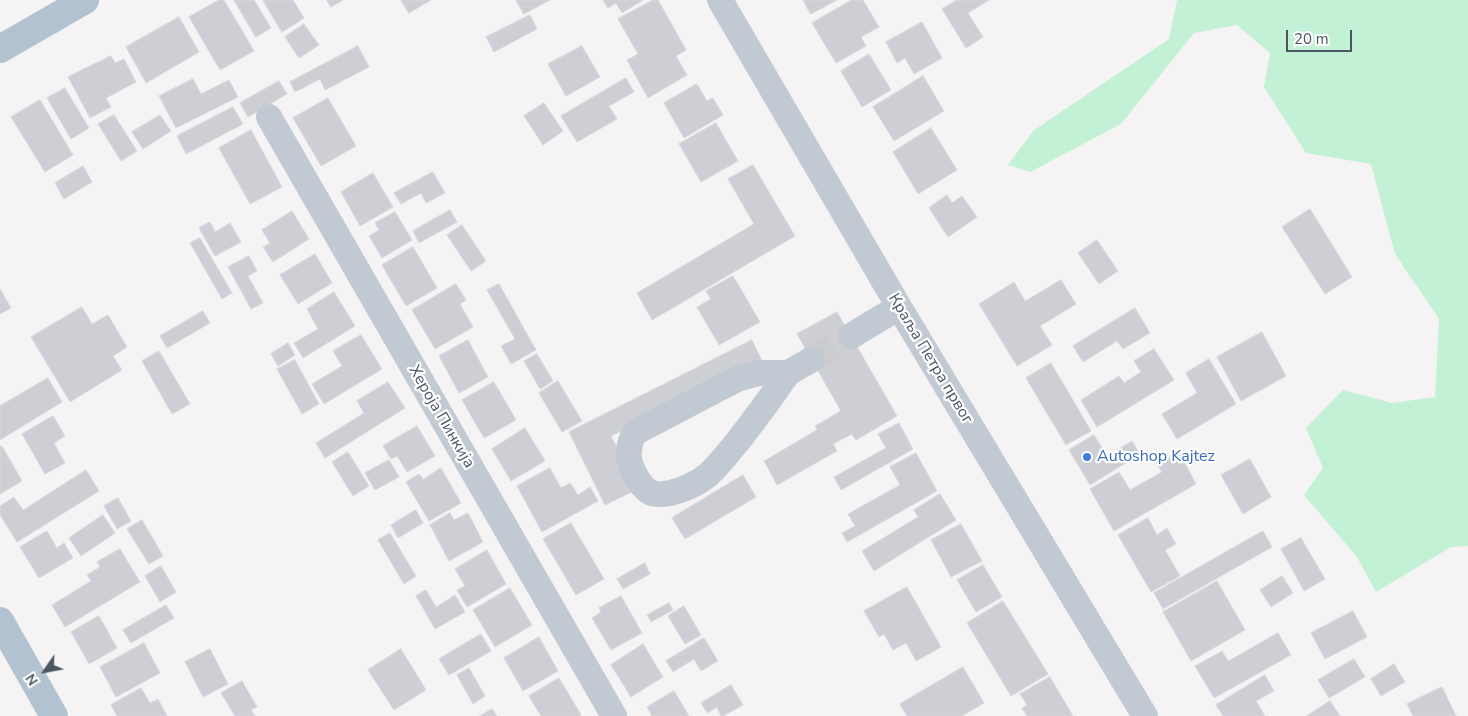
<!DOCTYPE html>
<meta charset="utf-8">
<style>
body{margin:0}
#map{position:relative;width:1468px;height:716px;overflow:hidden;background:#f5f3f3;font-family:"Nunito Sans",sans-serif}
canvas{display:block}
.north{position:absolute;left:20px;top:646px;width:50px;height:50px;-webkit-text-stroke:4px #fff;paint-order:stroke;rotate:237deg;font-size:14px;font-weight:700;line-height:20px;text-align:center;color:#4a5661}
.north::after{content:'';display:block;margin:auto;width:18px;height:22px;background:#4a5661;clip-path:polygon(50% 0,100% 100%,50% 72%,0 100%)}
.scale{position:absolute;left:1286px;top:30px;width:66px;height:22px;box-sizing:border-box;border:2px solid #4a5661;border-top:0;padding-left:6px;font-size:15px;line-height:18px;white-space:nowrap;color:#4a5661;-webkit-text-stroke:4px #fff;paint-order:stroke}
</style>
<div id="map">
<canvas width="1468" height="716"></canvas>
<div class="north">N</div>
<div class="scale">20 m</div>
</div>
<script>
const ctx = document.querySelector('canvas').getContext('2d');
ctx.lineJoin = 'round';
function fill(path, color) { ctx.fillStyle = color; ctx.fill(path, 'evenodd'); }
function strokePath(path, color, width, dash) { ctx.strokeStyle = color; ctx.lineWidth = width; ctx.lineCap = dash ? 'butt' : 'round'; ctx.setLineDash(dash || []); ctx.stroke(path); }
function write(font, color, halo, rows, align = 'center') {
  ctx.font = font + ' "Nunito Sans",sans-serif'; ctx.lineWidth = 4.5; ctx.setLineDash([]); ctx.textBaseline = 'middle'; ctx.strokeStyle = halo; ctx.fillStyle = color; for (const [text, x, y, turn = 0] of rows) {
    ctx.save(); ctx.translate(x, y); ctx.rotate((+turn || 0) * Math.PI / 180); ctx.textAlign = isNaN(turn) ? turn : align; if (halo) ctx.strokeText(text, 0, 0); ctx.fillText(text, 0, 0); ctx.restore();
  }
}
fill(new Path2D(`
 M1177,0H1468V546L1451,547L1376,592L1357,557L1304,495L1323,468L1306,428L1343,390L1392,403L1435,397L1439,319L1395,254L1371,164L1306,153L1264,87L1270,53L1237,25L1194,33L1121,124L1030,172L1008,165L1033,131L1169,39Z`), '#c3f1d5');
const building = new Path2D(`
 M219,0H224L254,51L220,70L189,17Z
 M234,0H254L271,28L256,37Z
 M263,0H293L304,18L282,32Z
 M327,0H343L331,7Z
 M401,0H431L409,13Z
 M516,0H550L524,14Z
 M603,0H643L622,13L616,3L608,8Z
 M653,0H658L686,50L676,56L687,75L648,98L627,60L638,54L618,19Z
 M803,0H837L811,14Z
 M852,0H863L879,27L861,37L866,46L836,63L812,23Z
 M957,0H989L968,13L983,37L966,48L942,9Z
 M530,15L537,29L494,52L486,37Z
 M179,17L199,52L146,83L126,47Z
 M922,22L942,58L914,74L905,58L897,63L886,42Z
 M304,24L319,45L299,58L285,37Z
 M358,46L369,67L325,90L320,79L295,92L290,82Z
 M582,46L600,77L566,96L548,64Z
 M869,54L891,90L862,107L841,71Z
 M111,56L115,63L124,59L136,82L106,98L111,107L90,118L68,77Z
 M923,76L944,111L894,141L873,107Z
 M626,78L634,92L609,106L617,119L577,142L561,116Z
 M193,79L201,94L229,80L238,97L176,128L159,96Z
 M279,81L287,94L248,117L240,103Z
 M697,84L707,101L713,98L723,115L684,138L664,103Z
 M65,88L89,128L71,139L47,98Z
 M328,98L356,146L321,166L293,118Z
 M40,100L73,155L45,172L11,117Z
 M544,103L563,131L543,145L524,116Z
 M233,107L243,124L186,154L177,136Z
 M114,115L137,151L121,161L98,124Z
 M160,115L171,131L143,149L132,132Z
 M716,123L738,161L701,182L679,144Z
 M931,128L957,170L918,194L893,152Z
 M251,130L282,187L250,204L219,148Z
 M753,165L795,236L652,320L637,293L754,224L728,179Z
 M83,166L92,182L64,199L55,183Z
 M433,172L445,193L426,203L421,193L401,204L394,193Z
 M373,173L393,207L360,226L341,192Z
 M947,195L952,203L962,196L977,217L948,237L929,208Z
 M1310,209L1352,277L1325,294L1282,227Z
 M450,210L457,222L419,243L413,231Z
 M292,211L309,239L273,262L263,247L270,243L262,230Z
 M395,212L412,240L382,258L369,236L379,230L375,223Z
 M210,222L215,232L230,223L241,242L215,256L199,228Z
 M462,225L486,261L471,271L447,235Z
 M200,238L232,293L222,299L190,243Z
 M1097,240L1118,271L1099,284L1078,253Z
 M413,247L437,288L406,306L382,265Z
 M315,254L332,283L298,304L280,275Z
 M249,256L257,271L248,276L263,303L251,309L228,267Z
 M733,276L760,322L719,345L697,307L711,299L706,291Z
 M1061,280L1076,304L1040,326L1052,345L1017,366L979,304L1014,282L1025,301Z
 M456,284L466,300L460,304L473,327L435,349L412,310Z
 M499,284L536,350L511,364L501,346L515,339L487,290Z
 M0,289L11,308L0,314Z
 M334,292L355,326L303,358L294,343L318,329L307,309Z
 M82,307L92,324L108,315L127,347L113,356L122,370L70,402L31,337Z
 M1135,308L1150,333L1123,349L1117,341L1083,362L1073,346Z
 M203,311L210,323L167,348L160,336Z
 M837,312L897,416L856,440L852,434L833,444L837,451L777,485L764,461L817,430L815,426L841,411L797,334Z
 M1262,332L1286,376L1241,401L1217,357Z
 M361,335L382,369L324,404L312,384L342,366L333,351Z
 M468,340L488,377L459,393L439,356Z
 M752,340L762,361L611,436L638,489L605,505L569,432Z
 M288,343L295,355L278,366L271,354Z
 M1154,349L1174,380L1097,427L1081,400L1119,376L1124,383L1141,372L1134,361Z
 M159,351L190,404L172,414L142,361Z
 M537,354L553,381L540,389L524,361Z
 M1209,359L1236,404L1177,439L1162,414L1197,393L1186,373Z
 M295,360L319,404L302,414L277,369Z
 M1051,363L1091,431L1066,445L1026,378Z
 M48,378L62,402L0,440V406Z
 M558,381L582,421L562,432L539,393Z
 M388,382L405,408L325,458L316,443L364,413L357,401Z
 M494,382L516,420L484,438L462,400Z
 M53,416L65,436L54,443L65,463L45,474L22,434Z
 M899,423L913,449L841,490L834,477L886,448L878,434Z
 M417,426L435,456L407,472L397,456L391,459L383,446Z
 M525,428L545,461L511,481L492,449Z
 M1094,435L1107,456L1132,441L1140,454L1090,485L1069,450Z
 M2,446L22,481L0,494V447Z
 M348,452L369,486L353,496L332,462Z
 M1179,452L1196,484L1114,531L1090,489L1119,472L1130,490L1162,472L1157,464Z
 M916,453L937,491L847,542L842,533L855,526L848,514L900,485L890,467Z
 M1250,459L1271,497L1243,514L1221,475Z
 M389,460L399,477L375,490L365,473Z
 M441,468L461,503L429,521L406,482L419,474L423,479Z
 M550,468L561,488L570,483L578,495L590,487L598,501L542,532L517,486Z
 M86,470L99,491L17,542L0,515V506L14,497L23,510Z
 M743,475L756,497L685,539L672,518Z
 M940,494L956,520L874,571L862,551L918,517L914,510Z
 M118,498L131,521L117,529L104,506Z
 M416,510L423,523L398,538L391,525Z
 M450,513L454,520L468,513L483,542L449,561L430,525Z
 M103,515L115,533L81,556L69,538Z
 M1148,518L1157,535L1167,528L1176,544L1165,550L1180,576L1151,592L1118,535Z
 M142,520L163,556L149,564L127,529Z
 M571,523L604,579L576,595L543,539Z
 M961,524L982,561L951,577L931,540Z
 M47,531L57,548L64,543L73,558L39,578L20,547Z
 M1263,531L1272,547L1163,609L1154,593Z
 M390,533L416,576L404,584L378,540Z
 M1301,538L1325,579L1304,591L1281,549Z
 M120,549L140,582L65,627L52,605L91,581L87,575L100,567L97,562Z
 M487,550L506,584L467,607L457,590L465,586L455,569Z
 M645,563L650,574L623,589L617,579Z
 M983,565L1002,597L976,612L957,580Z
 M161,566L176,592L160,602L145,576Z
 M1282,576L1293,593L1271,607L1260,590Z
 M1217,581L1245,630L1191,661L1163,612Z
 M907,587L941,647L916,661L906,643L893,650L884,634L879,637L864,611Z
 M510,588L532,625L495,647L473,610Z
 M426,590L436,607L455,595L465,612L435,629L416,596Z
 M621,596L642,633L611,650L592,618L601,612L599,608Z
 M1003,601L1048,674L1011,696L967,623Z
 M669,603L673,610L651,622L647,615Z
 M166,605L174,618L131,643L123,630Z
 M684,606L701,635L685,644L668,616Z
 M1353,611L1367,637L1325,659L1311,633Z
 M99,616L117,648L89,664L71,632Z
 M1278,633L1291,655L1214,698L1195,666L1222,651L1228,661Z
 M481,634L491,651L449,675L439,659Z
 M539,637L558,671L523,691L504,658Z
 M704,638L718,661L701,671L694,659L673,672L666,661Z
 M144,643L160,673L116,697L100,667Z
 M643,644L663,677L631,697L611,665Z
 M210,649L228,684L203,697L185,662Z
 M401,649L426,690L394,710L368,670Z
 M1354,659L1365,677L1329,698L1318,680Z
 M1394,664L1405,682L1381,696L1371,679Z
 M963,667L984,703L962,716H907L900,704Z
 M469,668L485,696L473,704L457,675Z
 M1265,675L1274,691L1256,701L1265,716H1223L1216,705Z
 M1050,677L1073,716H1027L1022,708L1027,705L1020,694Z
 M559,678L581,715L579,716H541L529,696Z
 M242,681L257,707L251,710L255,716H235L221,693Z
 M731,685L743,705L723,716H721L717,707L707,713L701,703Z
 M1442,687L1456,716H1413L1407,704Z
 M141,688L150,703L158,699L167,716H117L111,705Z
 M674,691L689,716H652L647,707Z
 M1330,701L1340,716H1307Z
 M492,709L497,716H480Z`);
fill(building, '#cdcfd5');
strokePath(building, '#d7d9de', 1);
strokePath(new Path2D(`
 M811,360L851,336`), '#caccce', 26, [26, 13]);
strokePath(new Path2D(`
 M720,0L899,307L1145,716
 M269,117L614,716
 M851,336L899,307
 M788,373C772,396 756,418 738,441C729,452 719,465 708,475C697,484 683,490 670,493C653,496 648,494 638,480C627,462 626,451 634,433L737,379L759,373H788L811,360`), '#c1cad2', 26);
strokePath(new Path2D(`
 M0,49L85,0
 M0,621L54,716`), '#b3c2d1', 28);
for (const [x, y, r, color] of [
 [1087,457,5,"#3f7fe0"]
]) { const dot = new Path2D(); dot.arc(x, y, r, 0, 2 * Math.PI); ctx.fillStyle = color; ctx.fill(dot); strokePath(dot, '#fff', 2); }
write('16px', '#4a5661', '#fff', [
 ["Краља Петра првог",930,359,59],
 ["Хероја Пинкија",441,417,60]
]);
write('16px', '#366cbe', '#fff', [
 ["Autoshop Kajtez",1097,457]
], 'left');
</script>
